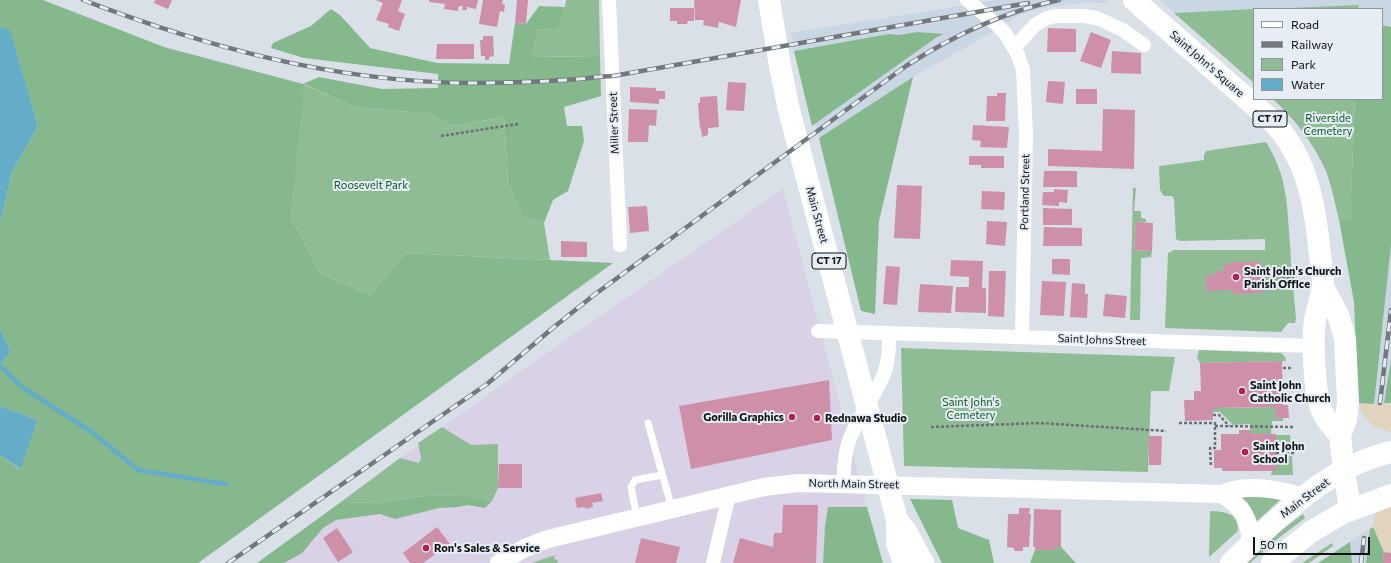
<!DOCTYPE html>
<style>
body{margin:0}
#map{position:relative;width:1391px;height:563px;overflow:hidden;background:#d9e0e7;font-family:Commissioner,sans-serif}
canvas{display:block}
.legend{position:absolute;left:1253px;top:8px;width:130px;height:92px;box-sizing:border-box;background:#e6edf4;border:1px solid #90959a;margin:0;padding:5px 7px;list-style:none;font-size:12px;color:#0f1214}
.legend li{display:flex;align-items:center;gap:8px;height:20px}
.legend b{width:20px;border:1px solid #90959a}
.scale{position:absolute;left:1253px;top:537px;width:117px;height:18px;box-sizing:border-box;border:2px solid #0f1214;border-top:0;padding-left:5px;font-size:12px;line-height:14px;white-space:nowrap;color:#0f1214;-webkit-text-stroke:3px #e6edf4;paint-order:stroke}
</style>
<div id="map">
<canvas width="1391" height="563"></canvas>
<ul class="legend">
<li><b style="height:5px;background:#fff"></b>Road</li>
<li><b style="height:5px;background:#73787d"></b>Railway</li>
<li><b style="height:11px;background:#8fbc95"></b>Park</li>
<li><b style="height:11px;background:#64acc7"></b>Water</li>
</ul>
<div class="scale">50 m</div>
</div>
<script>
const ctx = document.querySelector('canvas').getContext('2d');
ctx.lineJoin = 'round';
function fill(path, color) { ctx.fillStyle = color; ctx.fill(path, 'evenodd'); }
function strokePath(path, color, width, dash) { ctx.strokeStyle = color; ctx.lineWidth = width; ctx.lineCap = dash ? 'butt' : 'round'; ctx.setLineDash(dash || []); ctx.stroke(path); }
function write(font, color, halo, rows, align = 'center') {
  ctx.font = font + ' Commissioner,sans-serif'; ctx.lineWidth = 4; ctx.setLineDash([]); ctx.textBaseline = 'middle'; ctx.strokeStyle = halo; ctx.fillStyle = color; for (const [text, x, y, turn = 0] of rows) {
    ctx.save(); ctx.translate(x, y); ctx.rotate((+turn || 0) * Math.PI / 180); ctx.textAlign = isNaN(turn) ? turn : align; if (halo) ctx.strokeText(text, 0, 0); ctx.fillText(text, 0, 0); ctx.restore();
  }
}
fill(new Path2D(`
 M1359,403H1391V432L1379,429L1369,422L1362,413Z
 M1391,507V563H1383L1384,552L1373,527L1375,514Z`), '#e0d4c0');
fill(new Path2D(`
 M783,189L867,507H828L825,526L823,563H257L508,380Z`), '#d9d1e6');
fill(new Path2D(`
 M997,0H1108L1107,2L1096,3H1081L1048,7L1018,15L1003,26L913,77L819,138L815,124L937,37L942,34L917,32L899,35L889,34L794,51L791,33Z
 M1160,0H1391V27L1382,25V9H1359L1358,5L1174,13Z
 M1391,245V360L1384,403L1374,404Z
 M1370,529L1366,563H1352L1350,542Z`), '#c9d6e3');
fill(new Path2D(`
 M566,0H599L600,56L533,57L537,30L559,25L565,7Z
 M1359,5L1358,9H1265Z
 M1254,9V83L1174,13Z
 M303,84L355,107L432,114L452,126L504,117L508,183L523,217L544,223L550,260L406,253L370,295L320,273L291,218Z
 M1273,99H1355L1350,220H1339C1335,204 1332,187 1326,171C1313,142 1295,120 1273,99Z
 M1266,142C1288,177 1287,206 1290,245C1291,270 1294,295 1296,319L1295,323H1288L1281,332L1165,328L1168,253L1174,250H1265V239L1180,241L1176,239L1174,199L1172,196H1164L1160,190L1159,167L1160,166L1204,160V155L1206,151Z
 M1133,188H1136L1134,211H1141V218L1146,219V222H1136L1134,250L1152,251L1151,257L1141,258L1140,320H1130Z
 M901,348L1175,357L1169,391H1151L1148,472L904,466Z
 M1199,350L1281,353L1285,357L1286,361L1200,363L1197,358Z
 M1276,407V418H1283V421H1272L1271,434H1250V424L1233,425L1220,412H1213V408Z
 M442,427L471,445L498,444V488L492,501L461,495L425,496L377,503L341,502L400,458L419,463L421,458L418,443Z
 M1276,435H1290L1291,447L1288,449L1276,448Z
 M1292,456L1293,475H1271L1276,457Z
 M1242,496L1280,497V500L1257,521L1247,502L1241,498Z
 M1210,511C1225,512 1238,512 1238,531L1209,557Z
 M1303,514L1305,518L1276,540L1250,563H1247L1279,532Z
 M1332,543L1333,546L1309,563H1302Z
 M555,555L554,559L558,560L557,563H532Z`), '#8fbc95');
fill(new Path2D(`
 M0,0H43L164,47L303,84L319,77L382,89L438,88V74L304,58L271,48L273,43L311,26L331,9L340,15L370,48L437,63L509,64L515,23L526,24L539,6L565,7L559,26L537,30L533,57L600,56L601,96L564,107L567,126H582L584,141L568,191L553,200L544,223L523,217L508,183L504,117L452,126L432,114L355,107L304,84L291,218L320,273L370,295L406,253L613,263L198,563H0V455L19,469L38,420L0,406V364L11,352L0,329V223L12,172L38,126L10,31L0,27Z
 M1382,25L1391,27V245L1374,404L1359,403L1358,397L1354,302L1339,220H1350L1355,99H1382Z
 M917,32L944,34L937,37L812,126L794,51L889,34L899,35Z
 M913,77L879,221L875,314L861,311L819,138Z
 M1391,360V403H1384Z
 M461,495L492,501L485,508L468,505L458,507L439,508L395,519L380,514L336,520L323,528L302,553L284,563H257L341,502L377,503L425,496Z
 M910,499L952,500L958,528L989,540L994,563H942Z
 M828,507H867L883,563H823L825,526Z
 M1373,527L1384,552L1383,563H1366L1370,529Z
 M1350,542L1352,563H1318Z
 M1055,547H1061L1076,563H1030L1035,550H1055Z`), '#86b88d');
fill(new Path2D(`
 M0,27L10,30L38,126L12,172L0,223Z
 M0,329L11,352L0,364Z
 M0,406L38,420L20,469L0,455Z`), '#64acc7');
strokePath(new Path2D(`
 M0,366L22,387L92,432L138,470L226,484`), '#64acc7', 4.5);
fill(new Path2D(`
 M155,0H172L168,9L154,3Z
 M376,0H402L398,11L405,14L399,31L388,27L389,24L376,20L383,3Z
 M429,0H478L476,9L467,7V10H462L463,6H459L458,11L444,9L445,4L429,2Z
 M483,0H503L502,4L505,5L504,12L500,11L497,27L479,24Z
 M517,0H528L526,24L515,23Z
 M694,0H741L736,27L719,22L718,28L703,25L704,20H695Z
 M670,8H694V21H688L687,24H677V21H670Z
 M1048,28L1076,29V52H1047Z
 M1091,32L1111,40L1101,68L1080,61Z
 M483,36H493L494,56L489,57V60H485V56H481L480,40H483Z
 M437,44H474V59H436Z
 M1112,51L1141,53V74L1111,73Z
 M1048,81L1065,82L1063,104L1046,102Z
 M728,82L746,83L744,111L726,110Z
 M630,87L656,88V91H665V99H659V104L630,102Z
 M1076,89H1097V104H1076Z
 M997,93H1006L1005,121H986L987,96H997Z
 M717,96L719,127L708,128V135L702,137L701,129H700L698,103H700V97Z
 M629,109L657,110L656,126L649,125L648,142H628Z
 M1103,109L1135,110L1134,169L1048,166V149L1102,151Z
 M973,125L1009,127L1007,148L980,147L981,141L972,140Z
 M969,156H1004V168H981V165H969Z
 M1044,171H1077V187H1043Z
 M897,185L922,186L920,239L894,238Z
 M1054,189L1068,190L1067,203L1059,202V206L1042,205L1043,192H1054Z
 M982,191L1005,192L1004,210L981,209Z
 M647,206L649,231L630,233L628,207Z
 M1043,208L1072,209V225H1043Z
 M987,221L1007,222L1005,246L986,244Z
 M1136,222L1153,223L1152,251L1134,250Z
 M1044,227L1082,228V246H1043Z
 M561,241L587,242V257H561Z
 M1052,259H1070V275L1052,274Z
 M951,260L983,261L982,288H986V313L955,312L956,287H969V277L950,276Z
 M1232,262H1261V273H1266L1267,284H1261V293L1233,294V290L1206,291V275H1215V271H1224V264H1232Z
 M886,266L900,267L897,305L883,304Z
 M989,271H1006L1004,317L988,316Z
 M1042,281L1066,282L1064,316L1040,315Z
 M1072,283L1085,284V294H1088L1087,318L1070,317Z
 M920,284L953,286L951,313L918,312Z
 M1105,294L1127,296L1125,318L1103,316Z
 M1282,361L1283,405H1288L1289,418H1275L1276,407L1213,408V420L1185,421L1184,400H1194V391H1201L1200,363Z
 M829,380L832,440L691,469L679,406Z
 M1239,430H1250V434H1276V471H1222V468H1214V450H1221V434H1239Z
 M1149,436H1162L1161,465H1149Z
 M499,464H522V488H498Z
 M601,493L603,501L592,503L593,507L585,509V507L577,508L575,498Z
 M783,505H818L816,563H733L740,538L773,547L774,533H782Z
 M1019,508H1030L1029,514H1031L1029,547H1023V551H1014V548L1007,547L1008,514H1019Z
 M1034,509L1061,510V547H1055V550H1035V547H1033Z
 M437,527L450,544L423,563H410L403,553Z
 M337,528L353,552L338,562L323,538Z
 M641,538L680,547L676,563H635Z
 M1384,552L1391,553V563H1383Z`), '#ce90a8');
strokePath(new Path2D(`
 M441,136L518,124
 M1282,278L1294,277
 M1283,368H1293
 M1283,385H1293
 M1213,415H1219L1229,426
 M1179,423H1215V448H1210L1211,467
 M1215,426L1295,427
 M931,427L1040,423L1166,431
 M1276,453H1296`), '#6b6f74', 2.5, [3, 2]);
strokePath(new Path2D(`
 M648,423L672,509
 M637,518L631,487L635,480L662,475`), '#fff', 7);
strokePath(new Path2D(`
 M609,0L620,245
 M967,0L998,26L1005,33L1018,55L1023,70L1026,134L1022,337
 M1014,48L1035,25L1047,18L1056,16H1083L1097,18L1123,30L1144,45
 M818,331L1314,346
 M843,484C844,471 844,457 848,444C856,419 873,400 883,376C889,362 889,348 889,334
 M713,563L729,495`), '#fff', 14);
strokePath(new Path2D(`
 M1222,494C1245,509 1249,518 1251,544
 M499,563L525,548L548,539L764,487L798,483L1222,494C1244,483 1280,489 1303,497`), '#fff', 18);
strokePath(new Path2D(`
 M769,0L780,66L789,110L897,520V543L904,563
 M1134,0L1270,119C1305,153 1314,199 1319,246C1320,259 1323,272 1323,285C1323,294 1316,310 1315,321C1312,341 1314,392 1322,411C1326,420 1333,428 1340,435
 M1323,287L1338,315L1345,339L1348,402L1346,420L1340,435L1344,471L1350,509
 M897,520L907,533L923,563
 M1231,563C1278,518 1326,467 1391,452
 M1272,563L1312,531L1343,513L1391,495`), '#fff', 22);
const rail = new Path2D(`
 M83,0C206,47 332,81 465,83C503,83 541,82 579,79C591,78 601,76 613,76L1028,3
 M1380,403L1391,310
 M228,563L487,384L554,327L594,295L906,66C954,35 1003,12 1059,0
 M1361,563L1364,538`);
strokePath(rail, '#73787d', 4.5);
strokePath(rail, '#e6edf4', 3, [9]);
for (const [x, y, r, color] of [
 [1236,277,4,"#b02051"],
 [1242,391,4,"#b02051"],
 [792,417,4,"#b02051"],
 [817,418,4,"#b02051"],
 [1245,452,4,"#b02051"],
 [426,548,4,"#b02051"]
]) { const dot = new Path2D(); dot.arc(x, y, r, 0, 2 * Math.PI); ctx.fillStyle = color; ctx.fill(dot); strokePath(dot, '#e6edf4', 1.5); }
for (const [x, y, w] of [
 [1270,119,34],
 [829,261,34]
]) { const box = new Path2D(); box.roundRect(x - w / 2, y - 8, w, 16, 3); ctx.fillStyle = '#e6edf4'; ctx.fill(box); strokePath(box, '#0f1214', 1); }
write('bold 10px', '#0f1214', null, [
 ["CT 17",1270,119],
 ["CT 17",829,261]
]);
write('11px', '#0f1214', '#e6edf4', [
 ["Saint John's Square",1207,64,41],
 ["Miller Street",614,123,-92],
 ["Portland Street",1025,192,-89],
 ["Main Street",817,215,75],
 ["Saint Johns Street",1102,340,2],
 ["North Main Street",854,484,1],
 ["Main Street",1305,498,-37]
]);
write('11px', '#075721', '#e6edf4', [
 ["Riverside",1328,118],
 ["Cemetery",1328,131],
 ["Roosevelt Park",371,185],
 ["Saint John's",971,402],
 ["Cemetery",971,415]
]);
write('bold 11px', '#0f1214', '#e6edf4', [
 ["Saint John's Church",1244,271],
 ["Parish Office",1244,284],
 ["Saint John",1250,385],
 ["Catholic Church",1250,398],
 ["Gorilla Graphics",784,417,"right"],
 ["Rednawa Studio",825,418],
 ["Saint John",1253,446],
 ["School",1253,459],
 ["Ron's Sales & Service",434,548]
], 'left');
</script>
